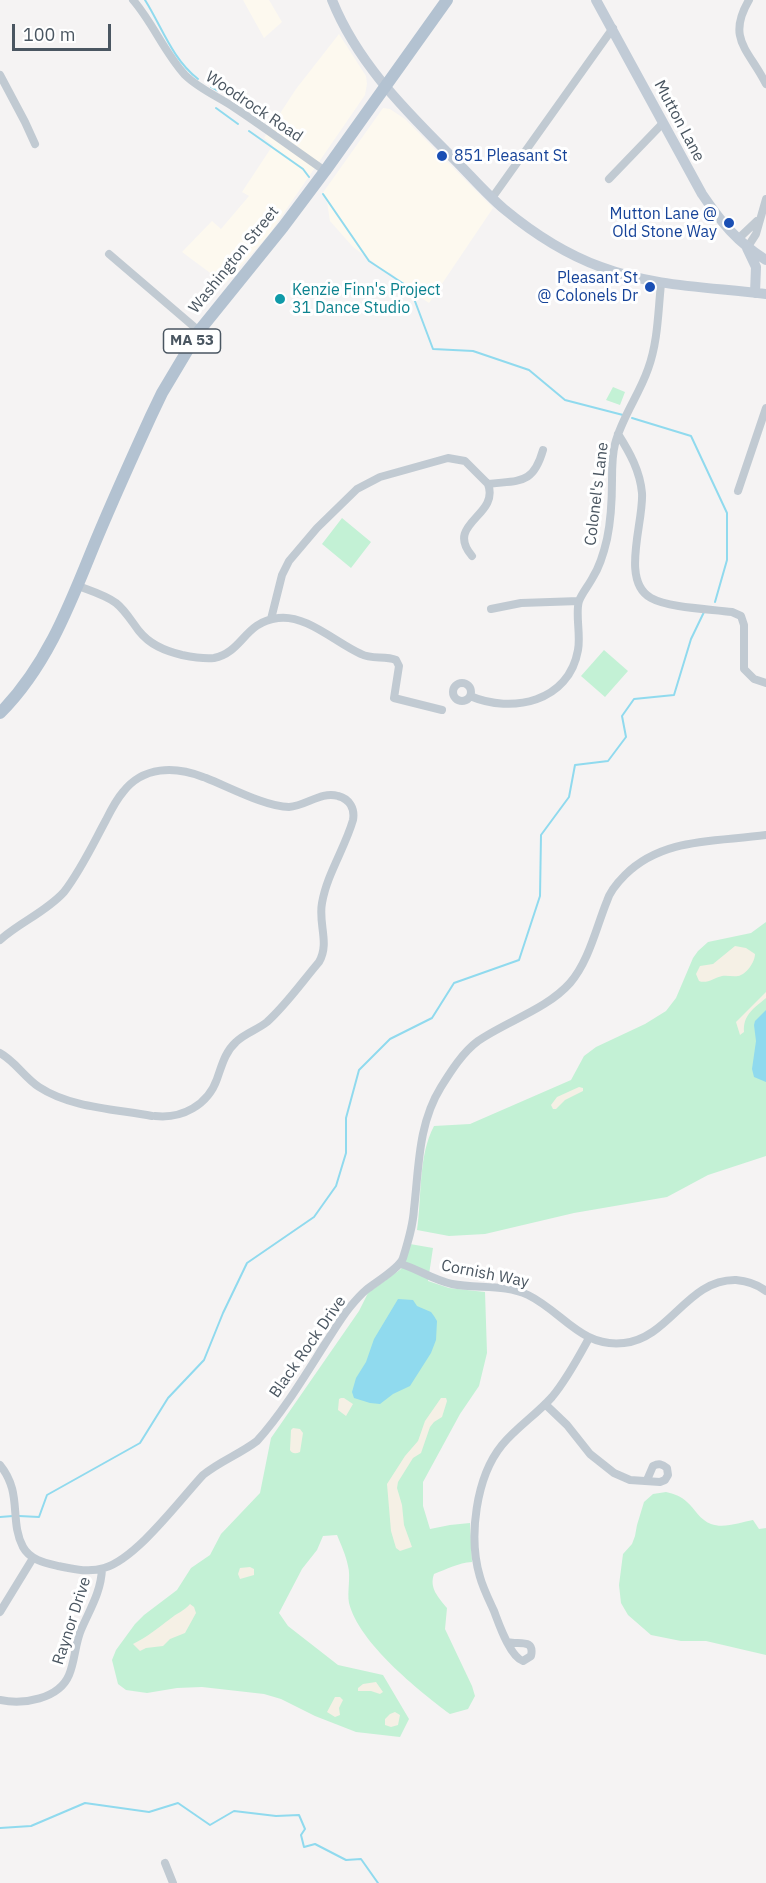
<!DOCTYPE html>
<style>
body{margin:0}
#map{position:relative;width:766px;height:1883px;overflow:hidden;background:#f5f3f3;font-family:"IBM Plex Sans",sans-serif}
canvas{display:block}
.scale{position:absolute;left:12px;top:24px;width:99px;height:27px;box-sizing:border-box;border:3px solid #4a5661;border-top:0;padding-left:8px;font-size:18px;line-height:21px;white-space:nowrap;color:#4a5661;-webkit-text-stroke:4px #fff;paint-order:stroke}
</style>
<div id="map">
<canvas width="766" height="1883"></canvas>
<div class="scale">100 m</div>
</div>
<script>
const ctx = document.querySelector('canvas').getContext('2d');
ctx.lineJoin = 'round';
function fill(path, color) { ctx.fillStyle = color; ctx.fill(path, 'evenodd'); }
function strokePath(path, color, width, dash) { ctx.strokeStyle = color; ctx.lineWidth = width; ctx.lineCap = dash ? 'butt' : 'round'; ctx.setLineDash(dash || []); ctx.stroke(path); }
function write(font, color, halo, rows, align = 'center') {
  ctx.font = font + ' "IBM Plex Sans",sans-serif'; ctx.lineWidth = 6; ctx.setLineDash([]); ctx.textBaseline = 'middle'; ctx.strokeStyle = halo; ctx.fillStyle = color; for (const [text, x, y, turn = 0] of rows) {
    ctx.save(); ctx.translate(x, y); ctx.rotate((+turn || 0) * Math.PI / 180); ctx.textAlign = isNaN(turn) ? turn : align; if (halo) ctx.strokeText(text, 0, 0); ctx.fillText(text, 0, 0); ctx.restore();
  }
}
fill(new Path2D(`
 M243,0H269L282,22L264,38Z
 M339,34L366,76L367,84L365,95L270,233L225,284L182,252L212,221L221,229L249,196L242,192L273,145L264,138L296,89Z
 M383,108L390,109L405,119L493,208L429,303L408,289L391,273L384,272L372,261L353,247L330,221L327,202L322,194Z`), '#fdf9ef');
fill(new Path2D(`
 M613,387L625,392L620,405L606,400Z
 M342,518L371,542L351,568L322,544Z
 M604,650L628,671L605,697L581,676Z
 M766,922V1156L708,1175L667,1197L574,1213L485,1234L449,1236L417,1230C422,1197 418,1156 434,1126L470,1124L571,1080L584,1056L596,1047L645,1024L666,1011L676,998L693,958L698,951L708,942L751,933Z
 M410,1244L433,1248L428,1281L449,1288L485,1292L487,1353L479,1386L460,1414L423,1482V1506L430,1529L450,1525L470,1523L472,1562C458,1563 447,1569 434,1574C429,1588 438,1597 447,1608L445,1629L472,1686L475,1696L468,1709L450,1714C418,1690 359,1643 349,1603C347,1591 351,1577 348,1566C346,1555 341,1545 337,1535L323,1536L317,1550L302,1569L279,1613L288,1626L338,1665L383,1675L409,1719L400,1737L356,1732L315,1716L281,1699L264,1694L202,1687L177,1688L147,1693L126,1690L118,1684L112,1660L116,1650L135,1624L144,1615L177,1590L191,1568L210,1555L221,1534L260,1493L271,1438L359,1311L368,1293L401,1269Z
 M666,1492C674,1494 681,1496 687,1502C695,1509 700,1520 711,1524C724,1529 741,1522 753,1520L759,1529L766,1528V1655L706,1641H681L651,1635L628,1615L621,1603L619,1585L623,1554L632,1544L635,1536L637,1525L644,1502L653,1494Z`), '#c3f1d5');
fill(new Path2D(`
 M735,946L746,948L755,954C755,962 746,975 738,976C733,977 727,975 722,976C714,978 707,984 699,981L696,974L700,966L713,964Z
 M766,992V998C753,1009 743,1015 744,1032L740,1035L736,1022Z
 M579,1087L583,1088V1091L565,1100L556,1109H553L551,1105L557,1097Z
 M341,1398H344L353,1404L346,1416L338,1410L339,1399Z
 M441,1398H446L447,1401L442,1417L434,1422L430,1427L421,1453L413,1458L398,1482L397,1488L402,1505L404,1525L412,1547L400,1551L396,1548L391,1531L387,1484L405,1456L418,1441L425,1421Z
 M293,1428L300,1429L303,1433L300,1452C296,1454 292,1454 290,1450L291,1430Z
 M250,1567L254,1569V1575L240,1579L238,1574L240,1568Z
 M190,1604L194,1607L196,1613L185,1633L170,1639L163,1646L146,1648L140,1651L133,1644C147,1637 158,1628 170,1619C177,1613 184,1611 190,1604Z
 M376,1682L383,1692L380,1694L371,1691H358V1688L363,1684Z
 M335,1697H340L343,1700L339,1708L340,1715L335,1717L327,1712Z
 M395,1712L400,1715L398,1725L391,1727L385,1725V1719L390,1714Z`), '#f5f0e5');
fill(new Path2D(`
 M766,1010V1082L754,1077L752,1069L756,1041L754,1025L755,1021Z
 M398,1299L413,1300L417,1306L431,1312L434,1316L437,1321L436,1340L431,1353L410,1386L393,1394L380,1404L370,1403L354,1398L352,1392L356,1378L366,1362L374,1339Z`), '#90daee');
strokePath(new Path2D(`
 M145,0C162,27 172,59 198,79
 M211,87L218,91
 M216,108L238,124
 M249,131L303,169L309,177
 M323,194L369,261L410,288L433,349L473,351L529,370L565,400L623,415
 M632,418L691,436L727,513V560L715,602
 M19,1516L39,1517L47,1495L140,1443L168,1398L204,1360L223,1313L247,1263L314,1217L336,1186L346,1153V1118L359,1070L390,1039L432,1018L454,983L519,960L540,896L541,835L569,797L575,765L608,761L626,737L622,716L634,699L674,695L691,639L704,612
 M0,1517L13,1516
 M0,1828L31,1826L85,1803L149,1812L178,1803L210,1825L234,1811L276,1816L299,1815L305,1829L301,1835L304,1847L315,1844L346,1860L361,1859L378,1883`), '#90daee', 2);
strokePath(new Path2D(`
 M133,0C153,23 164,52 185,75C199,89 219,97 235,108C265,128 295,150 325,171
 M749,0C726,39 749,50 766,84
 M0,75L25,122L35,144
 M609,179L663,123
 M492,198L613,28
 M738,239L757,221
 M747,248L756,234L766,199
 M109,254L199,331
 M618,434C630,453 640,471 642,493C644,522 620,581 651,598C669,608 710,609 732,612L741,616L744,625V669L754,679L766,683
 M738,491L766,408
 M472,556C444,523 500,516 488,484C520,480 533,485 543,450
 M78,586C91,591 105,595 116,603C125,610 132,622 139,631C150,645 165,651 182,655C192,657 204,659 214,658C243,652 244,622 278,618C306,614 336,643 361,654C372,660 385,655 396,660L399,666L394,698L442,710
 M491,609L521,603L579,601
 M271,619L282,575L289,561L317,528L357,489L380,477L448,458L465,461L488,484
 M453 692a9 9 0 1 1 18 0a9 9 0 1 1-18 0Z
 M470,696C512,714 569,702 578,650C581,635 575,613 579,601C582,593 589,585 593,577C600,566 604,552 607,539C611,520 612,500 612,480C612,468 612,455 615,444C622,417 639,395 648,369C658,342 658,312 661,284
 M0,940C20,922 46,912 64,892C81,870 93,844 106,820C111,810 116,800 123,792C143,766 175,766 203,777
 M0,1053C15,1061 24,1077 39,1087C71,1108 115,1109 152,1116
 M155,1116C182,1119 208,1105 217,1079C222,1065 225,1052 236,1042C245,1033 257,1030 267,1022C286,1005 302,982 319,962C330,943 318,924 322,903C327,874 345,848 353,820C355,809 350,799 338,796C321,791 306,806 289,807C266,807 229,787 206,778
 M401,1264C418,1269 433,1280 452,1284C477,1289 505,1284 528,1295C563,1312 581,1348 624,1343C670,1338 687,1279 736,1280C747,1281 757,1284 766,1291
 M545,1404L567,1425L590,1454L614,1473L630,1480L660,1482L665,1480L668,1475L667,1468C662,1464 659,1463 653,1466L647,1480
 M0,1465C23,1493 9,1521 23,1547C30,1560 45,1563 58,1566C73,1569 89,1573 104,1568C136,1559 179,1501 203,1475C220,1461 240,1454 257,1441C283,1412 304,1377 325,1344C333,1332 341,1318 350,1307C355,1301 360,1295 366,1290C376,1282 400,1268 403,1258C408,1242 413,1226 414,1209C419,1167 418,1124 441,1087C451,1071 463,1052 478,1041C507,1021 547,1009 570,983C589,961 596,928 607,901C610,891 618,882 625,875C663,837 717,842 766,835
 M0,1612L33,1558
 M508,1642C518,1645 535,1638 531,1656L523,1661C510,1657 499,1624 494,1611C489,1600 483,1588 480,1577C468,1537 476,1477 502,1445C517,1427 537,1414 552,1397C567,1379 578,1358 589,1338
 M0,1700C23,1705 59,1699 69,1675C75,1661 75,1644 81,1630C90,1609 101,1592 102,1569
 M165,1863L173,1883`), '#c1cad2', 8);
strokePath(new Path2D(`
 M332,0C356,60 401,106 446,151C466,170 483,191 504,209C533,233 565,254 601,267C654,287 710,287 766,294
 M596,0L702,194C721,222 737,242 766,260
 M747,248L756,267L755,293`), '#c1cbd6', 10);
strokePath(new Path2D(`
 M0,713C44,669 67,612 90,555C109,508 130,462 151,416L162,393L199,331L283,227L325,171L447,0`), '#b3c2d1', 12);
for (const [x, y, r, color] of [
 [442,156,6,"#1a4fb4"],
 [729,223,6,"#1a4fb4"],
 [650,287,6,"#1a4fb4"],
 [280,299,6,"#0f9aa8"]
]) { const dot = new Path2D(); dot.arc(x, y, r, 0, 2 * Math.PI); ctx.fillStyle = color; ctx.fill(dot); strokePath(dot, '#fff', 2); }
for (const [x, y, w] of [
 [192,341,57]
]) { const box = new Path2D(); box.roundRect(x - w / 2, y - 12, w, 24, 4.5); ctx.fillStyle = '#fff'; ctx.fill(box); strokePath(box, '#4a5661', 1.5); }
write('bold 15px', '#4a5661', null, [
 ["MA 53",192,341]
]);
write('16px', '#4a5661', '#fff', [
 ["Woodrock Road",254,107,34],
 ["Mutton Lane",679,121,62],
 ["Washington Street",234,260,-51],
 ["Colonel's Lane",597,494,-83],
 ["Cornish Way",485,1274,11],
 ["Black Rock Drive",308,1347,-55],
 ["Raynor Drive",72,1621,-72]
]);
write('16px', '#164399', '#fff', [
 ["851 Pleasant St",454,156,"left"],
 ["Mutton Lane @",717,214],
 ["Old Stone Way",717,232],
 ["Pleasant St",638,278],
 ["@ Colonels Dr",638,296]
], 'right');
write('16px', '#0d838f', '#fff', [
 ["Kenzie Finn's Project",292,290],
 ["31 Dance Studio",292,308]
], 'left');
</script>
